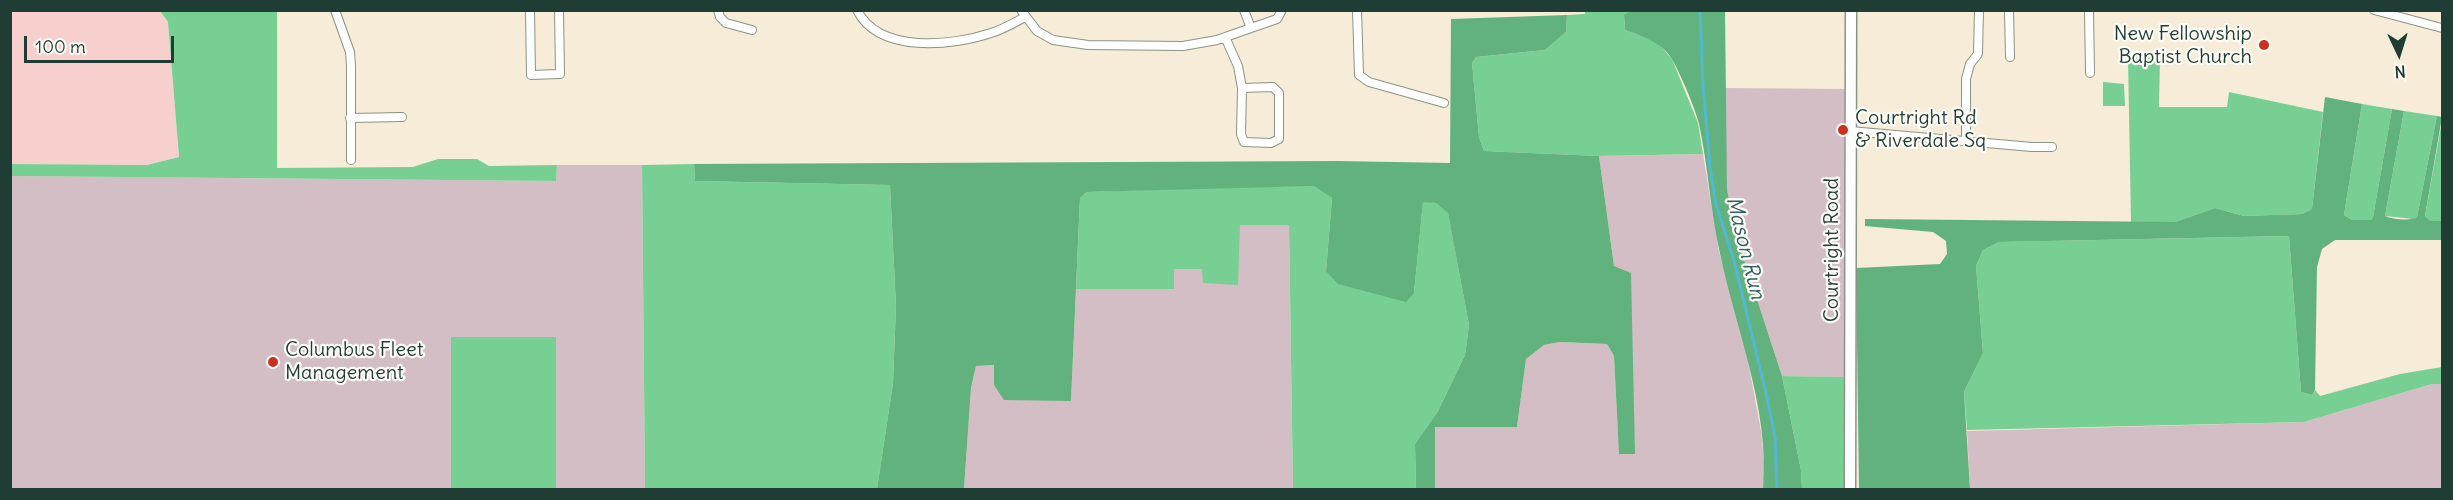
<!DOCTYPE html>
<style>
body{margin:0}
#map{position:relative;width:2453px;height:500px;overflow:hidden;background:#f6ecd8;font-family:Delius,sans-serif}
canvas{display:block}
.frame{position:absolute;inset:0;border:12px solid #1f3d34;pointer-events:none}
.north{position:absolute;left:2369px;top:24px;width:60px;height:60px;-webkit-text-stroke:4px #fdfcf7;paint-order:stroke;rotate:176deg;font-size:16px;font-weight:700;line-height:24px;text-align:center;color:#1f3d34}
.north::after{content:'';display:block;margin:auto;width:21px;height:27px;background:#1f3d34;clip-path:polygon(50% 0,100% 100%,50% 72%,0 100%)}
.scale{position:absolute;left:24px;top:36px;width:150px;height:27px;box-sizing:border-box;border:3px solid #1f3d34;border-top:0;padding-left:8px;font-size:18px;line-height:21px;white-space:nowrap;color:#1f3d34;-webkit-text-stroke:4px #fdfcf7;paint-order:stroke}
</style>
<div id="map">
<canvas width="2453" height="500"></canvas>
<div class="frame"></div>
<div class="north">N</div>
<div class="scale">100 m</div>
</div>
<script>
const ctx = document.querySelector('canvas').getContext('2d');
ctx.lineJoin = 'round';
function fill(path, color) { ctx.fillStyle = color; ctx.fill(path, 'evenodd'); }
function strokePath(path, color, width, dash) { ctx.strokeStyle = color; ctx.lineWidth = width; ctx.lineCap = dash ? 'butt' : 'round'; ctx.setLineDash(dash || []); ctx.stroke(path); }
function write(font, color, halo, rows, align = 'center') {
  ctx.font = font + ' Delius,sans-serif'; ctx.lineWidth = 4.5; ctx.setLineDash([]); ctx.textBaseline = 'middle'; ctx.strokeStyle = halo; ctx.fillStyle = color; for (const [text, x, y, turn = 0] of rows) {
    ctx.save(); ctx.translate(x, y); ctx.rotate((+turn || 0) * Math.PI / 180); ctx.textAlign = isNaN(turn) ? turn : align; if (halo) ctx.strokeText(text, 0, 0); ctx.fillText(text, 0, 0); ctx.restore();
  }
}
fill(new Path2D(`
 M11,11H159L168,22L179,157L147,165L11,164Z`), '#f7d0ce');
fill(new Path2D(`
 M1724,88L1846,89L1845,377L1782,376L1735,232L1727,189Z
 M1703,154L1719,252L1746,350L1761,431L1765,471L1763,489H1435L1434,427H1517L1526,359L1544,345L1560,342L1607,344L1614,356L1619,453L1614,266L1599,156Z
 M557,165H642L645,489L11,490V176L556,181Z
 M1240,224L1289,225L1293,489L964,490L971,388L976,366L994,365V385L1071,401L1076,289H1174L1173,269H1202Z
 M2432,384H2442V489H1970L1967,431L2304,422Z`), '#d2bec4');
fill(new Path2D(`
 M159,10L277,11V168L413,167L438,159H477L489,166L557,165L556,181L11,176V164L147,165L179,157L168,22Z
 M1585,11H1636L1624,14L1625,30L1657,42L1672,59L1698,123L1703,154L1598,156L1484,151L1479,137L1472,63L1476,57L1545,50L1566,32L1567,15L1585,14Z
 M2160,57L2159,107H2227L2229,92L2323,112L2312,209L2302,214L2244,216L2215,208L2175,222H2131L2128,58Z
 M2103,82L2124,84L2125,106H2103Z
 M2362,104L2392,109L2373,217L2371,220H2352L2344,215Z
 M2404,111L2437,116L2417,217L2413,219L2385,216Z
 M2442,121V221H2431L2425,216Z
 M694,164L695,181L890,185L896,306L893,383L877,489H645L642,165Z
 M1315,186L1332,198L1326,271L1414,293L1423,201L1436,203L1448,212L1469,325L1465,355L1438,411L1415,444L1416,489H1293L1289,225H1240L1238,285L1203,283L1202,269H1174V289H1076L1080,198L1087,192L1227,187Z
 M2289,236L2301,392L2312,395L2315,390L2320,396L2400,374L2442,367V384H2432L2304,422L1967,430L1964,392L1983,353L1976,266L1983,250L1999,242Z
 M451,337H556V489H451Z
 M1782,376L1845,377L1844,489H1802L1801,470Z`), '#78cf94');
fill(new Path2D(`
 M1636,10L1725,11L1727,189L1735,232L1782,376L1801,470L1802,489H1763C1770,408 1735,328 1719,249C1710,208 1708,165 1699,124C1694,105 1682,78 1673,61C1663,42 1643,37 1625,30L1624,14Z
 M1567,15L1566,32L1545,50L1476,57L1472,63L1479,137L1484,151L1599,156L1614,266L1631,273L1635,454H1619L1614,356L1607,344L1560,342L1544,345L1526,359L1517,427H1435V489H1416L1415,444L1438,411L1465,355L1469,325L1448,213L1436,203L1423,202L1414,293L1406,302L1338,284L1326,271L1332,198L1314,186L1087,192L1080,198L1071,401L1004,400L994,385V365L976,366L971,388L964,489H877L893,383L896,306L890,185L695,181L694,164L1337,161L1450,163L1451,19Z
 M2325,97L2362,104L2344,215L2352,220H2371L2373,217L2392,109L2404,111L2385,216C2394,220 2409,221 2417,217L2437,116L2442,117L2425,216L2431,221H2442V240H2335L2322,249L2317,267L2315,390L2312,395L2301,392L2289,236L1999,242L1983,250L1976,266L1983,353L1964,392L1970,489H1859L1856,268L1940,264L1947,254L1946,241L1933,232L1865,226V219L2175,222L2215,208L2244,216L2302,214L2312,209Z`), '#62b27e');
strokePath(new Path2D(`
 M1700,10L1703,84L1710,168L1716,204L1734,261L1766,393L1775,437L1777,490`), '#53b8d2', 3);
const minor = new Path2D(`
 M335,10L350,52L351,66V160
 M530,10L531,75L560,74L559,10
 M718,10L720,17L726,23L752,30
 M857,10C879,54 952,46 991,33C1002,30 1014,23 1025,17
 M1021,10L1037,31L1053,40L1088,45L1183,46L1217,40L1251,28
 M1244,10L1251,28L1277,19L1282,10
 M1357,10L1359,75L1369,82L1444,103
 M2009,10L2010,57
 M2089,10L2090,73
 M2374,10L2442,28
 M1225,37L1238,66L1242,88
 M1273,87L1279,93V139L1271,143L1244,142L1241,134L1242,88Z
 M350,118L402,117
 M1850,131L2032,147H2052
 M1966,142V79L1970,64L1978,54L1979,10`);
const tertiary = new Path2D(`
 M1850,490L1851,10`);
strokePath(minor, '#8a9486', 10);
strokePath(tertiary, '#8a9486', 13);
strokePath(minor, '#fff', 8);
strokePath(tertiary, '#fff', 10);
for (const [x, y, r, color] of [
 [2264,45,6,"#c8321e"],
 [1843,130,6,"#c8321e"],
 [273,362,6,"#c8321e"]
]) { const dot = new Path2D(); dot.arc(x, y, r, 0, 2 * Math.PI); ctx.fillStyle = color; ctx.fill(dot); strokePath(dot, '#fdfcf7', 2); }
write('20px', '#1f3d34', '#fdfcf7', [
 ["New Fellowship",2252,34,"right"],
 ["Baptist Church",2252,57,"right"],
 ["Courtright Rd",1855,118],
 ["& Riverdale Sq",1855,141],
 ["Columbus Fleet",285,350],
 ["Management",285,373]
], 'left');
write('20px', '#1f3d34', '#fdfcf7', [
 ["Courtright Road",1832,250,-90]
]);
write('italic 21px', '#2f6263', '#fdfcf7', [
 ["Mason Run",1745,248,76]
]);
</script>
